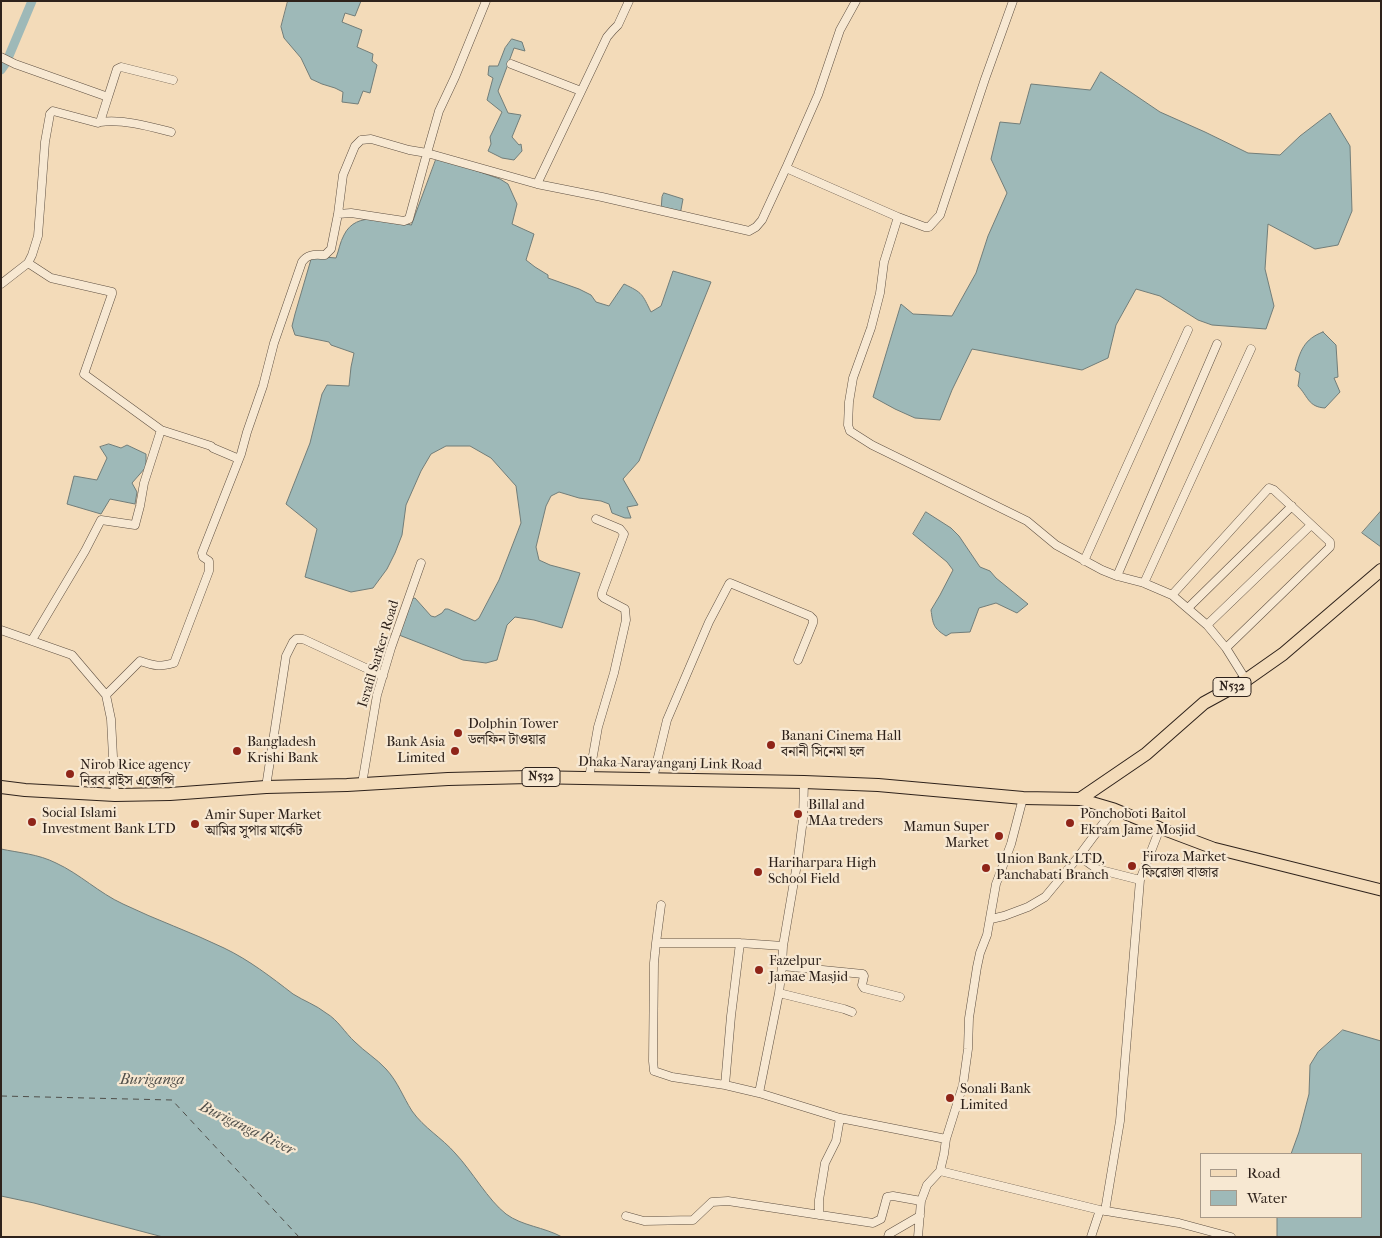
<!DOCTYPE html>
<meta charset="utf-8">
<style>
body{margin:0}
#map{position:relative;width:1382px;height:1238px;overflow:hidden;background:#f3dbb9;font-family:"IM FELL French Canon",serif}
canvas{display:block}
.frame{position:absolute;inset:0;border:2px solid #2e221b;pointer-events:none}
.legend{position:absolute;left:1200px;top:1153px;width:162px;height:65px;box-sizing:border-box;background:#f7e8d2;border:1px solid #a79989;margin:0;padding:6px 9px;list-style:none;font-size:15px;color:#2e221b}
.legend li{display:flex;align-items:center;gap:10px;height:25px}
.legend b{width:25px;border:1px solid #a79989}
</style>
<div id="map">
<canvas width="1382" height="1238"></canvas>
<div class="frame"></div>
<ul class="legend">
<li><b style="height:6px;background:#f3dbb9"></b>Road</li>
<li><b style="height:14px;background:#9eb9b8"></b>Water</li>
</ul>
</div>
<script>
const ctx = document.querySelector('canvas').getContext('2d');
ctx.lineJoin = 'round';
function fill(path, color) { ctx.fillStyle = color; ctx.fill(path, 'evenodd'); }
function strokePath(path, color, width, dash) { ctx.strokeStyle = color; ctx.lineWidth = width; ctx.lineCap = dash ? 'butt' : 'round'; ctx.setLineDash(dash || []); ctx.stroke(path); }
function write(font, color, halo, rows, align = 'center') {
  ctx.font = font + ' "IM FELL French Canon","Noto Serif Bengali",serif'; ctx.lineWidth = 4.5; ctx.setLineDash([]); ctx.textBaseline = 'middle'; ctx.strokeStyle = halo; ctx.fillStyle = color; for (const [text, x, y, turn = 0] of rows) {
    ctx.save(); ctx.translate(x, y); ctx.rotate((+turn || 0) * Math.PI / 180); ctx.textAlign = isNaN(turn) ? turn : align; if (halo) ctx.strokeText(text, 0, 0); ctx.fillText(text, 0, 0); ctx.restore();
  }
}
const water = new Path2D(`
 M288,1H361L355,16L345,13L342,22L362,30L357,47L373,54L372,61L377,65L370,93L363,91L358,104L342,102L343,92L335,88L322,84L311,79L301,58L284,38L281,27Z
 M512,39L522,42L525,51L514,48L498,91L508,113L521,115L512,137L519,145L521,144L522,151L514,160L502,158L488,151L491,144L490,137L502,112L487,100L493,78L488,75L489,66H498L505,48Z
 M1101,72L1160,112L1205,132L1248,153L1280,155L1300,136L1330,113L1350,146L1352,211L1338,245L1315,249L1268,224L1265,269L1274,306L1266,329L1212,325L1198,320L1160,296L1136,289L1116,325L1108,358L1082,370L972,349L952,390L940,420L915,418L895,409L873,397L901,304L913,314L952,316L976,273L988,236L1007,193L991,159L1000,122L1020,124L1031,84L1090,90Z
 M437,157L500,179L508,184L517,204L512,224L534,234L526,260L535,267L548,275V278L579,289L591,295L596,302L609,306L624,284C643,293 642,294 651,312L661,306L673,271L711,282L639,461L623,479L638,505L627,507L631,518H625L612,513L609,504L601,501L579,498L559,492L551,496L546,506L536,547L539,560L550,565L580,573L562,628L534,620L515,617L507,625L497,660L486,663L463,660L399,635L411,599L415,598L431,616L435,617L442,613L445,609H448L475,621L479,618L499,580L521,523L516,486L491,458L470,446H446L431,454L421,471L406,505L402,535L395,553L387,569L373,588L351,592L305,577L317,529L286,504L310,443L322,394L327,385L349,386L351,367L354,353L331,345L329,342L295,335L292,326L295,314L312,256L336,258C339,250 340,242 344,235C356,210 390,220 411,225Z
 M664,193L683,199L680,215L661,211L662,197Z
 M1323,332L1336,345L1338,377L1334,378L1340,392L1325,408C1308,407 1308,396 1298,386L1300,373L1295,370C1300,351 1304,339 1323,332Z
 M109,444L121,448L127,445L146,454V467L132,483L137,492L135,504L110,499L101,514L67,504L74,476L97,480L107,458L100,447Z
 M1381,511V547L1362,533Z
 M926,512L951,528L959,536L980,567L990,571L996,578L1028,604L1017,613L996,603L979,608L970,632L951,633L946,636C933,628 933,624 931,610L940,595L953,570L947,562L913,534Z
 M1,849C20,853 38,854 56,863C80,874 99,893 123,904C156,920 191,932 224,948C249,960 271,977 293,994C304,1001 316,1005 326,1013C338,1020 345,1033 355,1042C365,1052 377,1059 386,1069C398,1082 403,1097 412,1111C424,1128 442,1138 455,1153C472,1171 488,1200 506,1214C522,1226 544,1227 562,1237H163L34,1203L1,1196Z
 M1343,1030L1381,1041V1237H1277V1217H1361V1154H1291L1299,1132L1309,1094L1310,1065L1318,1052Z`);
fill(water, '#9eb9b8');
strokePath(water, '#717d79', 1);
strokePath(new Path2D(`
 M1,70L6,63L32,1`), '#9eb9b8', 9);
strokePath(new Path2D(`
 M1,1096L172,1100L299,1237`), '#504f4a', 1, [6, 5]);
const minor = new Path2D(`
 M856,1L840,30L818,95L786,168L898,217L884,262L880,293L871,328L853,378L849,402L848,425L850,431L872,445L1027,521L1056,545L1102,570L1117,576L1144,583L1172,595L1207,625L1226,648L1246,680
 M1,57L15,64L108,97L117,69L121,67L173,80
 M511,64L581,91
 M100,122C123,119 148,126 171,132
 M537,184L607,37L613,30L618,25L629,1
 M338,214L351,213L404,221L409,219L427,153L537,184L602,197L749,231L756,227L762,220L786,168
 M898,217L925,227H929L940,215L985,79L1013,1
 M28,263L51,278L112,292V294L84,374L161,430
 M1,284L28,263L32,255L38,236L45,142L50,114L53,111L98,123L100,122L108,97
 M1084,561L1188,330
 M1117,576L1217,344
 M1144,583L1251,349
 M1172,595L1269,488L1274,490L1330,542V547L1327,550L1226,648
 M1188,608L1292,506
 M1207,625L1311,525
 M1,630L72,655L106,695
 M32,640L85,551L101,520L135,525L140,506L144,483L161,430L211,446L213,448L239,459
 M589,778L598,727L614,673L626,620L625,609L604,598L602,596V593L624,534L620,529L596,519
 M653,778L667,720L709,622L729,584L730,583L810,616L813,619V623L798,660
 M804,782L803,819L798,858L783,946L782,966L779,993L759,1093L840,1118L946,1139
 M362,784L377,695L391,648L421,563
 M266,787L286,656L293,642L296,639H303L383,676
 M115,795L111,719L106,695L140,661C155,666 159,667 174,663L209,571V561L203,557L202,553L241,454L247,432L263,386L274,343L302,262C308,253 316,255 325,255L331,249L338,214L343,175L355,146L361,140L371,139L409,150L427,153L439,111L455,77L486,1
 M1079,856L1097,869L1140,880
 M991,919L1004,916L1028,907L1045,897L1079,856L1114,809
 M656,943L661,905
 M740,943L783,946
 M782,966L863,974L864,976L862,985L864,988L900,997
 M779,993L844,1009L852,1012
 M725,1085L731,1016L740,943H656L654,963L653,1061L654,1071L672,1077L725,1085L759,1093
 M940,1171L1100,1210L1179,1223L1231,1237
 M1105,1211L1120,1121L1140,880L1160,828
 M819,1215V1200L825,1163L836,1141L840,1118
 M626,1216L644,1221L693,1220L712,1202L728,1201L873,1223L881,1219L887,1197L893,1196L921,1201
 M888,1237L889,1234L920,1216
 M918,1237L921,1201L927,1185L940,1171L944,1154L946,1139L963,1085L968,1049L969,1018L977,967L980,953L987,935L996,884L1011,844L1023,798
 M1091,1237L1100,1210`);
const primary = new Path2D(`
 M1080,799L1114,809L1160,828L1213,848L1381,890`);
const trunk = new Path2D(`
 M1,787L25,790L115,795L170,794L266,787L347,785L448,779L529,777L804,782L878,785L1023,798L1080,799L1146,754L1204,703L1246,680L1283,654L1381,570`);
strokePath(minor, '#5f5042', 9);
strokePath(primary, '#2e221b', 13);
strokePath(trunk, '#2e221b', 14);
strokePath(minor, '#f7e8d2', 8);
strokePath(primary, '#f3dbb9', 11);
strokePath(trunk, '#f3dbb9', 12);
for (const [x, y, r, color] of [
 [458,733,5,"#8f2418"],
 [771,745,5,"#8f2418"],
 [237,751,5,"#8f2418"],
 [455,751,5,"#8f2418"],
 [70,774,5,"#8f2418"],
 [798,814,5,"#8f2418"],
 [32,822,5,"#8f2418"],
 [1070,823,5,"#8f2418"],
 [195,824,5,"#8f2418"],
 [999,836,5,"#8f2418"],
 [1132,866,5,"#8f2418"],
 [986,868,5,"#8f2418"],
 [758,872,5,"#8f2418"],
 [759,970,5,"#8f2418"],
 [950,1098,5,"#8f2418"]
]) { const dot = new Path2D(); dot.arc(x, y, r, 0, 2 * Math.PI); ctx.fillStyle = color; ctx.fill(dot); strokePath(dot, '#f7e8d2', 2); }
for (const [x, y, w] of [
 [1232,687,38],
 [541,777,38]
]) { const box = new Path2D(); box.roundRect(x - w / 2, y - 9.5, w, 19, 4); ctx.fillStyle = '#f7e8d2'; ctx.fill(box); strokePath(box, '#2e221b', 1); }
write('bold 12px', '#2e221b', null, [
 ["N532",1232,687],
 ["N532",541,777]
]);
write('14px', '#2e221b', '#f7e8d2', [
 ["Israfil Sarker Road",379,654,-73],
 ["Dhaka-Narayanganj Link Road",670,764,1]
]);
write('14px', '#2e221b', '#f7e8d2', [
 ["Dolphin Tower",468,725],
 ["ডলফিন টাওয়ার",468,741],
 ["Banani Cinema Hall",781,737],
 ["বনানী সিনেমা হল",781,753],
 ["Bangladesh",247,743],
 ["Krishi Bank",247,759],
 ["Bank Asia",445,743,"right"],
 ["Limited",445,759,"right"],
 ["Nirob Rice agency",80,766],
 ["নিরব রাইস এজেন্সি",80,782],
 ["Billal and",808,806],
 ["MAa treders",808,822],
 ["Social Islami",42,814],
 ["Investment Bank LTD",42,830],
 ["Ponchoboti Baitol",1080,815],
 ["Ekram Jame Mosjid",1080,831],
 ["Amir Super Market",205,816],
 ["আমির সুপার মার্কেট",205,832],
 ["Mamun Super",989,828,"right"],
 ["Market",989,844,"right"],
 ["Firoza Market",1142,858],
 ["ফিরোজা বাজার",1142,874],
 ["Union Bank, LTD,",996,860],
 ["Panchabati Branch",996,876],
 ["Hariharpara High",768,864],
 ["School Field",768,880],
 ["Fazelpur",769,962],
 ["Jamae Masjid",769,978],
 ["Sonali Bank",960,1090],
 ["Limited",960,1106]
], 'left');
write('italic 15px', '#504f4a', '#f7e8d2', [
 ["Buriganga",152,1080],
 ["Buriganga River",247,1129,26]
]);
</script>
